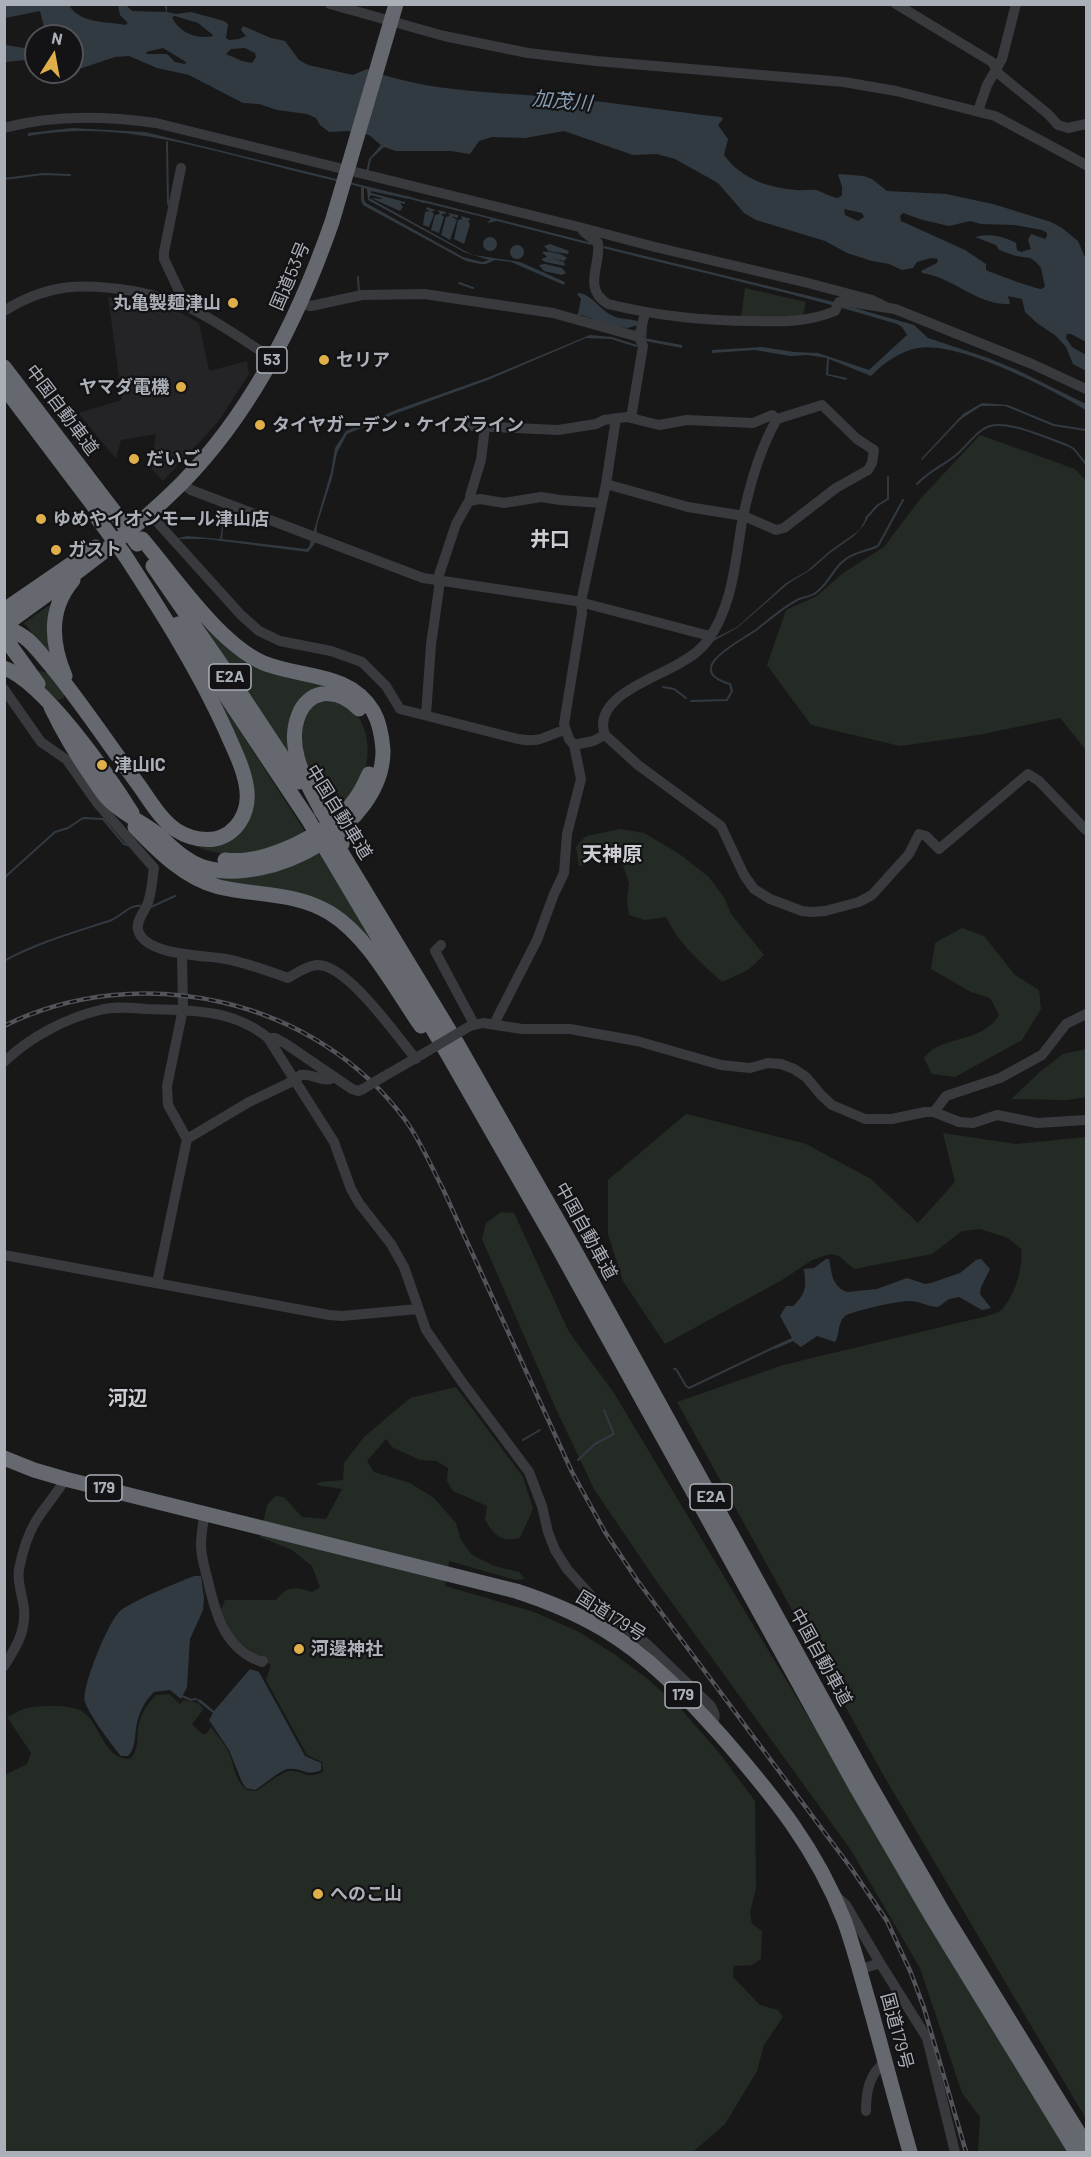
<!DOCTYPE html>
<meta charset="utf-8">
<style>
body{margin:0}
#map{position:relative;width:1091px;height:2157px;overflow:hidden;background:#181819;font-family:Barlow,sans-serif}
canvas{display:block}
.frame{position:absolute;inset:0;border:6px solid #abafb8;pointer-events:none}
.north{position:absolute;left:24px;top:24px;width:60px;height:60px;box-sizing:border-box;background:#131214;border:2px solid #505156;border-radius:50%;rotate:11deg;font-size:16px;font-weight:700;line-height:24px;text-align:center;color:#abafb8}
.north::after{content:'';display:block;margin:auto;width:21px;height:27px;background:#dfb04a;clip-path:polygon(50% 0,100% 100%,50% 72%,0 100%)}
</style>
<div id="map">
<canvas width="1091" height="2157"></canvas>
<div class="frame"></div>
<div class="north">N</div>
</div>
<script>
const ctx = document.querySelector('canvas').getContext('2d');
ctx.lineJoin = 'round';
function fill(path, color) { ctx.fillStyle = color; ctx.fill(path, 'evenodd'); }
function strokePath(path, color, width, dash) { ctx.strokeStyle = color; ctx.lineWidth = width; ctx.lineCap = dash ? 'butt' : 'round'; ctx.setLineDash(dash || []); ctx.stroke(path); }
function write(font, color, halo, rows, align = 'center') {
  ctx.font = font + ' Barlow,"Noto Sans JP",sans-serif'; ctx.lineWidth = 4.5; ctx.setLineDash([]); ctx.textBaseline = 'middle'; ctx.strokeStyle = halo; ctx.fillStyle = color; for (const [text, x, y, turn = 0] of rows) {
    ctx.save(); ctx.translate(x, y); ctx.rotate((+turn || 0) * Math.PI / 180); ctx.textAlign = isNaN(turn) ? turn : align; if (halo) ctx.strokeText(text, 0, 0); ctx.fillText(text, 0, 0); ctx.restore();
  }
}
fill(new Path2D(`
 M108,297L155,304L176,310L199,323L209,371L247,361L249,374L218,422L163,481L151,468L156,434L121,440L116,459L78,413L122,400Z`), '#242426');
fill(new Path2D(`
 M745,288L806,302L802,318H741Z
 M980,435L1075,469L1086,481V750L1060,718L978,735L900,746L811,725L767,665L786,610L817,596L843,573L884,547L921,498Z
 M188,602L224,641L333,684L312,692L291,758Z
 M48,606H51L47,633L50,655L24,623Z
 M186,648L306,833C268,851 225,865 186,841L220,842L251,803Z
 M39,671L49,673L64,694V698L58,700L51,696L31,672Z
 M338,701C344,705 353,709 357,715C371,734 371,766 358,786C351,796 341,805 333,815L315,787L298,740L306,711L319,702Z
 M621,829L644,833L678,853L709,877L725,899L731,914L764,955L748,970L722,982C700,962 679,944 666,917L645,920L629,915L627,900L629,883L622,863L605,854L586,865L579,866L576,847L586,836Z
 M317,850L377,948L342,917L210,880L190,865Z
 M962,928L984,936L1015,975L1039,990L1041,1009L1022,1040L955,1077L932,1074L924,1058C927,1054 931,1050 935,1048C956,1037 986,1038 999,1015L990,998L971,992L931,969L935,943Z
 M1086,1049V1097L1067,1100L1011,1099L1041,1071L1063,1054Z
 M686,1114L806,1144L871,1179L918,1223L955,1182L943,1133L1016,1144L1086,1137V2119L881,1771L677,1402L783,1365L987,1316C993,1314 1001,1312 1004,1307C1016,1292 1023,1267 1021,1249L1008,1238L980,1229L962,1231L932,1254L854,1269L839,1256L830,1254L812,1260L782,1280L665,1344L623,1281L608,1234V1180Z
 M501,1212L514,1213L569,1332L614,1393L1069,2152H978L980,2117L962,2093L920,1968L851,1850L657,1582L594,1489L555,1407L482,1239L486,1223Z
 M456,1387L523,1477L533,1509L520,1538C501,1542 495,1536 485,1520L487,1506L453,1491L447,1481L448,1468L436,1461L420,1460L392,1447L386,1439L367,1461L374,1472L410,1483L434,1498L456,1523L461,1540L472,1555L494,1566L519,1572L525,1579L516,1580L449,1561L445,1586L534,1612L579,1632L614,1654L649,1680L681,1709L720,1754L755,1801L756,1888L750,1913L752,1924L762,1931L761,1959L752,1965L734,1966L733,1977L760,2005L778,2010L783,2017L764,2045L757,2071L725,2124L693,2152H5V1775L27,1764L31,1753L7,1717C12,1715 18,1711 24,1709C36,1705 73,1704 83,1712C102,1726 103,1759 130,1759C140,1749 136,1737 139,1723C142,1712 148,1703 156,1695L169,1694L180,1704L184,1700C192,1703 199,1700 203,1710L192,1724L202,1734H206L211,1727C217,1735 224,1743 228,1751C235,1765 236,1793 256,1791C264,1787 282,1771 290,1771C304,1770 304,1780 323,1772L322,1762L307,1755L266,1680L271,1665L239,1642L230,1632L221,1610L225,1600H276C288,1585 295,1587 312,1592L320,1587L312,1566L292,1550L260,1537L267,1505L276,1496L284,1497L302,1517L326,1519L342,1489L316,1485L320,1482L343,1480L344,1463L364,1437L410,1398Z`), '#242b25');
fill(new Path2D(`
 M5,5H69C80,24 105,21 125,25L128,23L120,15L118,5H126L132,11L164,12H166L165,5H167V12L176,14L191,12L224,21L228,24L226,38L229,40L239,39L246,36L241,30L243,26L271,38L285,41L299,60L308,65L353,75L367,69C427,93 501,92 566,98C618,103 669,111 721,117L723,119L718,125L728,139L724,155C741,179 769,188 797,190C803,191 810,189 816,190C824,192 829,197 838,198L842,195V187L838,174L864,176L872,179L887,191L946,194L993,204L1051,222L1062,228L1078,241L1086,260V342L1071,334H1067L1066,338L1072,347L1086,355V371L1073,364L1066,347L1056,336L1037,323L1025,312L1022,299L1008,296L1010,304C978,306 953,277 922,273L921,271L937,263L938,259L931,258L917,262L913,268L902,270L889,264L872,261L847,253L825,241L756,220L744,213L718,183L675,159L657,154L633,155L564,131L525,138L492,137L479,141L470,154L451,151H396L384,147L371,159L368,173H366L369,159L381,145L369,135L348,131L329,132L320,125L316,118L307,114L277,110L259,104L243,103L189,75L157,68L129,56L115,57L79,69L72,68V36H38L44,27L40,11L5,18ZM175,16L198,23L213,35V36C197,40 178,32 172,17ZM163,48L186,62L185,64L175,62L167,54H147L146,52ZM245,48L255,53L256,57L252,63L242,61L226,54L231,49ZM844,209L862,213L864,217L858,221L845,215ZM903,213L923,220L949,226L970,221L981,224L1015,225L1042,230L1047,233V236L1045,239L1031,234L1028,240L1031,249L1021,252L1017,250L1016,243C1003,236 989,233 975,237L996,245L999,250L1016,256L1030,258L1036,262L1041,268L1045,287C1044,287 1042,289 1041,289C1036,289 989,272 986,270V264L965,250L901,221L900,216Z
 M36,39V59L5,62V45L24,48Z
 M72,128L145,132L406,196L409,199L371,191V193L405,202V204L400,203L403,207L400,211L371,198L382,199V198L371,195L369,198L465,251L474,255L520,262L565,282L564,285L511,262L495,260L486,264H480L466,261L363,205L361,200V187C319,177 278,167 236,156C163,138 104,123 28,136V133ZM364,188L367,189L368,200L464,252L489,260L482,262L463,257L366,203L364,200Z
 M423,200L592,243L591,245L497,221L487,223L491,219L422,202Z
 M427,207L435,210V211H431L434,214L429,227L423,225L425,212L430,211L426,209Z
 M438,210L446,212L445,214H441L444,217L439,233L431,230L435,215L440,214Z
 M448,213L458,215V218L451,216L457,220L450,240L441,235L446,217L450,216Z
 M461,216L471,219L468,221L470,224L464,244L454,239L458,220L462,219Z
 M483 244a7 7 0 1 1 14 0a7 7 0 1 1-14 0Z
 M550,244L569,251L568,254L549,251L544,246Z
 M510 252a7 7 0 1 1 14 0a7 7 0 1 1-14 0Z
 M604,246L834,302L914,325L928,338L988,358L1017,370L1086,404V410C1052,389 957,340 918,348C901,351 883,363 871,376L829,359L828,374L847,378L846,380L826,375L827,358L807,355L790,356L755,350L712,353V350L762,347L794,352L818,353L869,370L907,335L902,327L897,324C800,294 701,273 603,248Z
 M542,252C550,251 561,253 567,258L564,261L550,258L564,262L565,266L545,262L541,259L547,257Z
 M545,264L562,268L566,273L562,275L544,271L539,265Z
 M579,293C592,295 600,309 611,315C619,320 631,318 640,322L639,325L627,328L614,326L581,315L576,316L578,314L581,299L577,294Z
 M590,335L612,337L637,345L644,338L682,345V348L645,341L636,347L611,339L586,338L488,380L397,413L347,434L337,453L332,478L317,525L316,542L308,552L206,539H175L187,536L220,539L225,509L222,539L306,549L309,547L331,472L335,448L346,431L396,410L489,377Z
 M982,403L1008,405L1054,424L1086,429V431L1053,426L1005,406H981L961,419L922,460L921,459L963,414Z
 M866,518H868L864,525L854,536L830,553L812,569L789,583L737,628L710,643L695,660L694,659L715,635L742,551L737,579L713,639L737,627L786,583L807,571L831,550L854,534L860,529Z
 M826,1259H829C832,1272 831,1286 847,1292L877,1289L907,1278L925,1284L931,1283L960,1273L976,1260L981,1259L990,1269L981,1287L980,1294L991,1308L982,1310L959,1297L949,1299L938,1307C928,1307 920,1301 910,1301C902,1300 851,1311 845,1316C837,1323 840,1335 835,1342L817,1336L801,1347L793,1341L775,1349L774,1346L792,1338L780,1316L786,1306H793C807,1293 806,1286 804,1269L814,1268Z
 M194,1576H201L204,1598L203,1610L190,1639L187,1687L181,1699L170,1690L154,1692C145,1701 140,1710 137,1723C134,1734 137,1747 128,1756H121C113,1747 88,1713 85,1702C81,1688 108,1623 119,1612C131,1601 177,1583 194,1576Z
 M250,1669L259,1672L305,1756L321,1763V1770C306,1777 302,1767 288,1769C280,1770 264,1785 255,1790L246,1788L242,1782L229,1750L209,1720L213,1713L195,1699L201,1700L214,1711Z`), '#323a41');
strokePath(new Path2D(`
 M167,142L168,204
 M4,179L43,174L70,175
 M407,197L424,202
 M358,277L359,292
 M459,283L473,288
 M645,340L646,328
 M917,484C928,472 942,466 955,456C965,448 972,437 982,430C1000,415 1046,438 1067,445L1074,449L1086,464
 M866,518L878,505L888,499V477
 M663,687L674,689L686,698
 M691,701L727,700L732,691L730,684C681,670 739,642 756,630C769,620 782,608 797,600C802,597 809,597 814,594C825,588 832,572 841,563C852,552 865,552 878,546L903,500
 M4,878L55,832L68,828L83,818L103,819L124,844L127,845
 M151,907L175,896
 M4,961C36,943 75,932 109,921C122,917 128,904 142,906
 M674,1369H676L686,1386L689,1388L777,1346
 M523,1440L540,1430
 M578,1460L595,1444L614,1434L604,1410
 M182,1696L191,1700L196,1699`), '#323a41', 2);
strokePath(new Path2D(`
 M330,4L444,36L528,53L596,61L844,82L896,91L995,116L1086,165
 M896,4L992,62L999,74L1048,114L1058,125L1068,128L1086,124
 M978,111L987,85L1002,59L1016,4
 M4,128C53,114 107,116 156,123L575,226L655,247L808,283L872,300L886,307
 M583,231L598,243C601,266 582,288 608,304C657,316 704,321 754,321C782,322 809,322 835,311L839,302L843,301L895,309L1032,364L1086,389
 M301,304L311,306L362,295L424,294L553,313L639,337L643,346L631,418
 M180,305L182,297L164,259V252L181,168
 M4,311C48,283 83,283 133,291C152,295 173,300 190,308C219,322 246,342 273,359
 M639,337L645,313
 M472,426L558,430L596,424L604,420L627,417L659,425L687,420L753,423L772,415L777,419C759,450 749,487 742,522C735,562 733,605 708,640C701,650 691,657 680,663C656,678 591,697 605,735L638,765L721,826L744,875L754,889L770,899L802,911L811,912L825,911L859,902L872,895L909,854L919,834L926,836L939,849L1028,774L1039,781L1086,830
 M182,483L191,490L423,578L576,601L710,636
 M606,484L688,507L744,516L776,530L784,528L836,488L868,470L872,463L874,450L857,439L822,405L777,419
 M472,499L470,496L481,460L485,427
 M149,513L241,615L259,631L280,641L331,651L362,662L386,686L400,709L518,739C544,743 543,736 565,730
 M4,689L41,742L67,760L98,804L154,868C152,880 152,894 147,905C144,912 136,921 138,930C145,956 204,955 226,959C247,963 268,971 288,978C297,973 306,966 317,965C347,964 396,1035 416,1059
 M426,715L431,645L439,588V575L456,524L469,501L480,499L504,503L541,497L560,500L601,503
 M574,745L593,741L605,735
 M441,945L435,951L474,1024
 M182,954L183,1009L167,1086L168,1105L187,1139
 M494,1024L537,940L554,894L564,873L567,834L581,779L574,745L569,739L564,724L582,613L581,602L606,484L616,418
 M470,1026L483,1023L522,1029H570L637,1041L721,1065L750,1068L768,1063L781,1064L794,1069L806,1077L821,1095L832,1105L865,1119H892L925,1112H934L959,1122L973,1123L997,1115L1037,1123L1086,1120
 M268,1038H275L286,1044L352,1089L358,1091L363,1089
 M4,1062C30,1037 66,1018 100,1010C115,1006 131,1008 146,1009C190,1010 233,1009 268,1038L334,1142L351,1189L359,1203L391,1244L404,1267L426,1330L462,1382L529,1472L542,1506L548,1532L555,1550L567,1569L601,1607L648,1645L710,1705C715,1713 717,1717 711,1725
 M301,1075C312,1073 323,1083 333,1078
 M383,1077L421,1055
 M934,1112L946,1096L1000,1078L1042,1055L1066,1024L1086,1014
 M4,1255L329,1315L342,1316L418,1309
 M157,1283L187,1139L249,1102L289,1083
 M205,1512C203,1523 201,1534 201,1545C201,1557 205,1569 208,1581C216,1616 225,1649 262,1662L263,1661
 M4,1666C18,1645 28,1627 23,1602C21,1591 17,1580 19,1569C22,1554 28,1534 36,1521C45,1506 57,1494 65,1479
 M836,1896L846,1905L880,1963
 M859,1970L880,1963L927,2038L955,2152
 M866,2111C866,2092 869,2074 885,2062`), '#393a3e', 10);
strokePath(new Path2D(`
 M4,367L113,510
 M4,387L102,517
 M153,566L229,676L299,782
 M4,610L96,547
 M178,624L308,819
 M4,626C65,581 128,537 181,484C253,411 299,317 332,222L396,4
 M4,626C13,630 21,634 28,640C37,648 44,658 52,667C83,705 109,745 138,784C149,799 160,819 176,830C187,837 201,841 215,839C237,834 249,813 247,791C245,770 234,750 226,731C198,669 161,611 124,554
 M4,627L12,648L38,684
 M4,668C44,682 109,776 132,813
 M65,676C51,643 48,609 73,580
 M51,707C63,732 76,754 92,777C97,784 102,793 108,799C120,812 141,822 156,833C171,846 183,860 203,867C270,888 384,826 383,750C382,737 380,723 373,711C350,673 306,678 269,665C223,650 174,576 142,539
 M321,810C306,781 285,748 299,714C303,704 311,696 322,694C337,692 350,699 359,709
 M135,827C159,852 185,878 219,887C257,896 295,892 330,913C369,937 395,989 421,1026
 M338,847L458,1045L570,1242L867,1780L944,1914L1086,2145
 M328,853L447,1053L558,1247L855,1785L932,1917L1076,2152
 M225,860C264,865 325,835 350,806C358,797 364,786 369,774
 M4,1458L34,1470L65,1479L516,1591C547,1601 576,1613 603,1629C651,1657 688,1699 724,1739C774,1797 816,1848 844,1920C854,1947 861,1976 869,2003C883,2053 896,2103 910,2152`), '#65686e', 15);
const rail = new Path2D(`
 M4,1026C139,959 316,998 406,1121C421,1142 431,1166 443,1189L572,1472L605,1532L637,1580L851,1868L887,1921L911,1973L924,2008L966,2152`);
strokePath(rail, '#525459', 4.5);
strokePath(rail, '#131214', 2, [7]);
strokePath(new Path2D(`
 M421,1055L470,1026
 M289,1083L301,1075
 M363,1089L383,1077`), '#393a3e', 10);
strokePath(new Path2D(`
 M113,510L137,544
 M98,519L124,554
 M321,810L342,844
 M308,819L328,853`), '#65686e', 15);
for (const [x, y, r, color] of [
 [233,303,6,"#dfb04a"],
 [324,360,6,"#dfb04a"],
 [181,387,6,"#dfb04a"],
 [260,425,6,"#dfb04a"],
 [134,459,6,"#dfb04a"],
 [41,519,6,"#dfb04a"],
 [56,550,6,"#dfb04a"],
 [102,765,6,"#dfb04a"],
 [299,1649,6,"#dfb04a"],
 [318,1894,6,"#dfb04a"]
]) { const dot = new Path2D(); dot.arc(x, y, r, 0, 2 * Math.PI); ctx.fillStyle = color; ctx.fill(dot); strokePath(dot, '#131214', 2); }
for (const [x, y, w] of [
 [272,360,30],
 [230,677,42],
 [104,1488,36],
 [711,1497,42],
 [683,1695,36]
]) { const box = new Path2D(); box.roundRect(x - w / 2, y - 13, w, 26, 4.5); ctx.fillStyle = '#131214'; ctx.fill(box); strokePath(box, '#abafb8', 1.5); }
write('bold 16px', '#abafb8', null, [
 ["53",272,360],
 ["E2A",230,677],
 ["179",104,1488],
 ["E2A",711,1497],
 ["179",683,1695]
]);
write('18px', '#abafb8', '#131214', [
 ["国道53号",290,276,-67],
 ["中国自動車道",62,410,53],
 ["中国自動車道",339,812,58],
 ["中国自動車道",586,1231,61],
 ["国道179号",611,1616,32],
 ["中国自動車道",821,1657,61],
 ["国道179号",897,2031,75]
]);
write('bold 18px', '#abafb8', '#131214', [
 ["丸亀製麺津山",221,303,"right"],
 ["セリア",336,360],
 ["ヤマダ電機",169,387,"right"],
 ["タイヤガーデン・ケイズライン",272,425],
 ["だいご",146,459],
 ["ゆめやイオンモール津山店",53,519],
 ["ガスト",68,550],
 ["津山IC",114,765],
 ["河邊神社",311,1649],
 ["へのこ山",330,1894]
], 'left');
write('italic 20px', '#869baf', '#131214', [
 ["加茂川",562,101,5]
]);
write('bold 20px', '#ccced4', '#131214', [
 ["井口",550,539],
 ["天神原",612,854],
 ["河辺",128,1398]
]);
</script>
